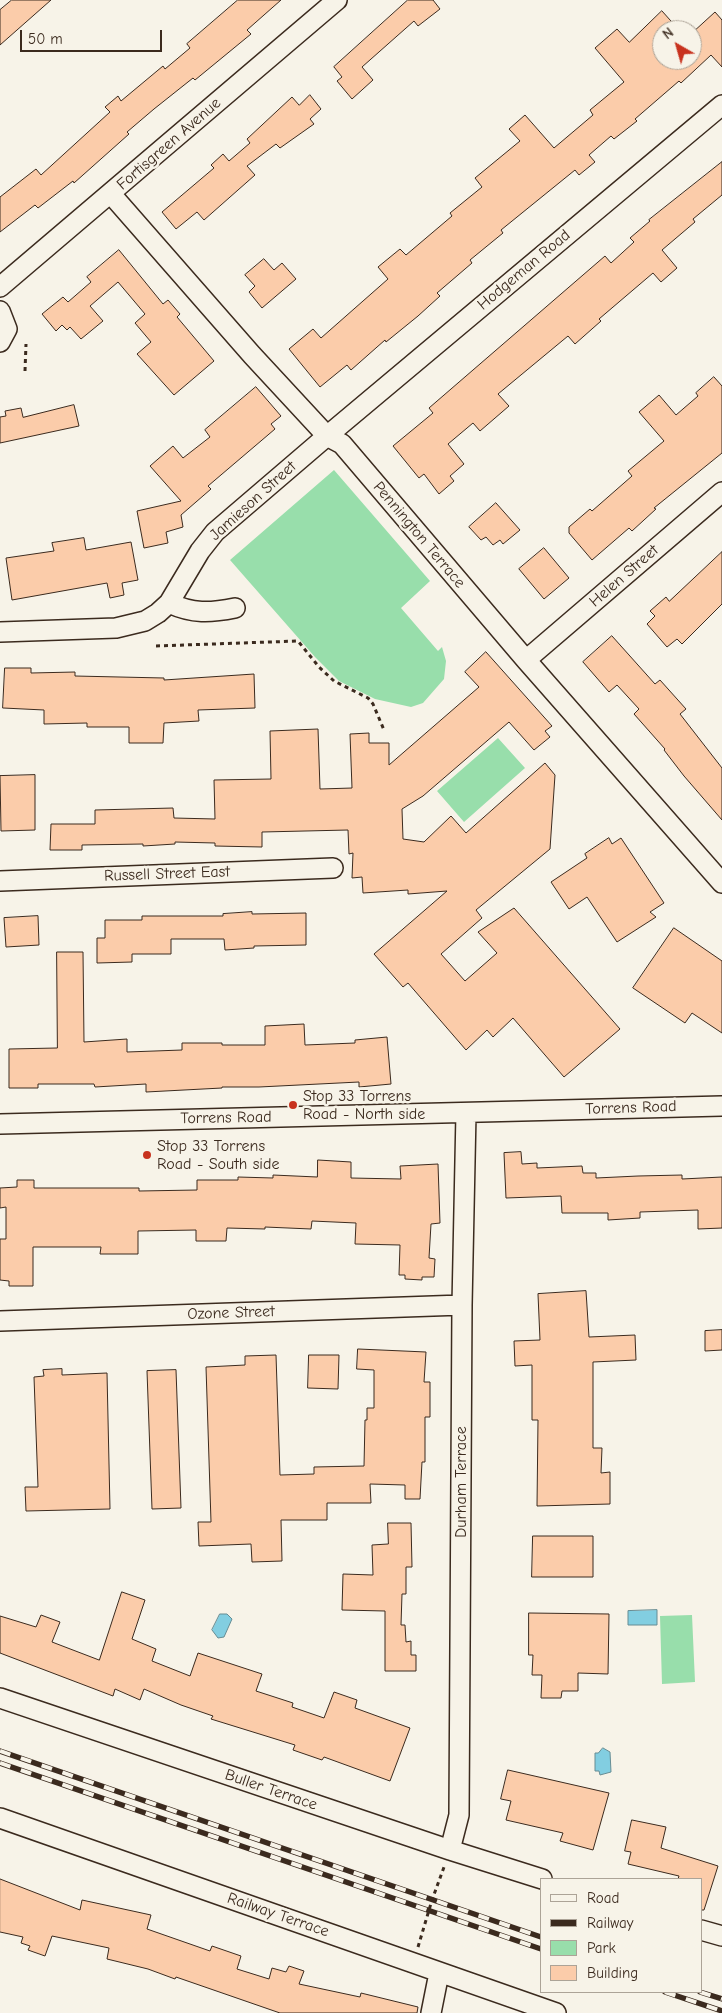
<!DOCTYPE html>
<style>
body{margin:0}
#map{position:relative;width:722px;height:2013px;overflow:hidden;background:#f7f3e8;font-family:"Comic Neue",sans-serif}
canvas{display:block}
.legend{position:absolute;left:540px;top:1878px;width:162px;height:115px;box-sizing:border-box;background:#f7f3e8;border:1px solid #aca397;margin:0;padding:6px 9px;list-style:none;font-size:15px;color:#3b2a1e}
.legend li{display:flex;align-items:center;gap:10px;height:25px}
.legend b{width:25px;border:1px solid #aca397}
.north{position:absolute;left:652px;top:20px;width:50px;height:50px;box-sizing:border-box;background:#f7f3e8;border:1px solid #aca397;border-radius:50%;rotate:322deg;font-size:14px;font-weight:700;line-height:20px;text-align:center;color:#3b2a1e}
.north::after{content:'';display:block;margin:auto;width:18px;height:22px;background:#c8321e;clip-path:polygon(50% 0,100% 100%,50% 72%,0 100%)}
.scale{position:absolute;left:20px;top:30px;width:142px;height:22px;box-sizing:border-box;border:2px solid #3b2a1e;border-top:0;padding-left:6px;font-size:15px;line-height:18px;white-space:nowrap;color:#3b2a1e;-webkit-text-stroke:4px #f7f3e8;paint-order:stroke}
</style>
<div id="map">
<canvas width="722" height="2013"></canvas>
<ul class="legend">
<li><b style="height:6px;background:#f7f3e8"></b>Road</li>
<li><b style="height:6px;background:#3b2a1e"></b>Railway</li>
<li><b style="height:14px;background:#98deab"></b>Park</li>
<li><b style="height:14px;background:#fbccaa"></b>Building</li>
</ul>
<div class="north">N</div>
<div class="scale">50 m</div>
</div>
<script>
const ctx = document.querySelector('canvas').getContext('2d');
ctx.lineJoin = 'round';
function fill(path, color) { ctx.fillStyle = color; ctx.fill(path, 'evenodd'); }
function strokePath(path, color, width, dash) { ctx.strokeStyle = color; ctx.lineWidth = width; ctx.lineCap = dash ? 'butt' : 'round'; ctx.setLineDash(dash || []); ctx.stroke(path); }
function write(font, color, halo, rows, align = 'center') {
  ctx.font = font + ' "Comic Neue",sans-serif'; ctx.lineWidth = 5; ctx.setLineDash([]); ctx.textBaseline = 'middle'; ctx.strokeStyle = halo; ctx.fillStyle = color; for (const [text, x, y, turn = 0] of rows) {
    ctx.save(); ctx.translate(x, y); ctx.rotate((+turn || 0) * Math.PI / 180); ctx.textAlign = isNaN(turn) ? turn : align; if (halo) ctx.strokeText(text, 0, 0); ctx.fillText(text, 0, 0); ctx.restore();
  }
}
fill(new Path2D(`
 M334,470L430,581L401,608L438,651L442,647L446,661L444,679L423,703L411,707L375,699L339,681L315,657L230,560Z
 M498,738L525,768L464,822L437,791Z
 M692,1615L695,1682L662,1684L660,1616Z`), '#98deab');
const water = new Path2D(`
 M657,1610V1625H628V1611Z
 M220,1614H227L232,1619L224,1637L218,1638L212,1630Z
 M603,1748L610,1752L611,1772L600,1775L599,1771H595V1753H598Z`);
fill(water, '#82cee1');
strokePath(water, '#668c93', 1);
const building = new Path2D(`
 M12,0H51L0,45V10Z
 M238,0H281L247,30L251,34L195,80L193,78L154,109L127,132L129,134L74,183L73,181L38,208L35,205L0,232V197L36,169L41,175L110,112L105,107L118,96L121,101L163,66L165,69L190,48L187,44Z
 M408,0H433L440,9L418,26L414,21L362,67L373,80L352,99L337,81L342,77L334,67Z
 M662,11L679,30H662V60H692V33L715,12L722,20V67L711,55L681,83L679,81L635,119L637,121L614,139L611,136L589,155L595,162L579,175L575,170L501,230L503,233L470,260L472,263L437,293L440,296L418,316L386,342L385,340L351,370L347,365L320,387L289,349L313,329L321,338L388,279L378,267L400,249L406,255L452,216L450,213L482,187L475,178L520,141L509,129L525,115L554,148L593,115L590,110L624,82L595,48L617,29L629,42Z
 M310,95L321,109L310,119L314,124L280,148L276,144L247,166L255,175L204,220L197,212L176,229L162,212L214,168L211,165L223,154L229,161L250,143L247,139L292,97L299,105Z
 M722,162V195L693,219L695,222L662,250L677,268L661,282L653,273L599,319L601,321L575,344L568,336L498,394L509,406L480,431L473,423L448,444L464,464L450,476L454,481L439,494L424,474L419,478L393,446L433,413L429,408L605,256L611,263L634,242L630,238L650,221L649,220Z
 M119,250L163,304L168,300L180,314L177,317L214,361L174,395L137,354L151,342L135,323L145,314L118,282L90,306L103,321L81,339L70,327L67,330L62,325L56,331L42,314L63,297L68,302L91,282L87,277Z
 M264,259L274,270L282,263L296,279L262,308L249,292L255,286L245,275Z
 M714,377L722,386V453L654,508L656,509L632,531L629,528L592,560L569,533V527L590,509L592,511L632,476L628,471L664,441L639,412L659,395L676,415L698,396L696,393Z
 M256,387L281,416L271,424L275,429L208,486L211,489L181,515L183,527L166,532L168,543L144,548L137,511L181,501L150,466L173,446L183,458L210,437L205,430Z
 M74,405L79,426L0,443V417L6,416L5,411L21,408L23,417Z
 M496,503L520,530L503,544L500,540L493,545L486,537L481,540L469,527Z
 M84,538L86,550L131,542L138,580L122,583L124,595L110,598L107,583L12,600L6,558L54,551L52,543Z
 M544,548L569,578L544,599L519,569Z
 M722,552V604L682,644L677,639L667,647L647,624L655,616L650,611L666,597L669,601Z
 M612,636L655,684L660,680L686,709L680,714L722,768V820L684,776L664,750L665,749L634,714L639,709L617,685L609,692L583,662Z
 M486,652L552,726L545,731L550,737L534,750L509,722L423,796L402,809L403,839L424,842L451,816L466,833L545,763L555,775L550,849L476,910L482,918L441,954L465,981L497,953L478,932L514,908L620,1029L564,1077L513,1018L493,1037L487,1030L466,1050L408,983L403,987L374,954L447,891L408,894V890L363,893L362,877L352,878L353,853L349,854L348,830L262,832V847L215,846V843L175,842V844L143,846V844L82,845V850H50L51,824H95V810L173,808L174,818L215,819L214,780L271,779L270,731L318,729L320,789L352,788L350,734L369,733V743H389V765L479,687L465,672Z
 M5,668H31V673L75,672V676L164,678V680L254,674L255,708L198,710L199,721L164,723L163,743H129V727H87V723L44,724V710L3,708Z
 M35,775V830L1,831L0,776Z
 M609,838L612,844L621,838L664,903L650,912L656,917L617,942L587,897L569,909L551,882L587,858L585,854Z
 M252,912V914L306,913V945L254,946V948L225,950L224,939H171V954H132V962L97,963V938H105V920H142V916H223V914Z
 M38,916L39,945L6,947L4,918Z
 M674,928L722,961V1033L692,1013L685,1023L633,988Z
 M57,952H83L84,1042L127,1039V1052L182,1050V1043H222V1045H265V1026L304,1024L305,1045L355,1043V1040L387,1037L391,1084L359,1087V1082L259,1087H222V1088L146,1092V1084L95,1087L94,1084H38V1088H9V1049L57,1048Z
 M521,1152L522,1164L537,1163V1168L582,1166L583,1173H596V1178L638,1176L682,1175V1179L722,1177V1228L698,1229V1210L640,1212V1218L608,1220V1213H562L561,1196L506,1198L504,1153Z
 M318,1160L351,1162V1178L401,1179L400,1166L438,1164L440,1223L431,1224L429,1258L435,1259L434,1277H422V1280L405,1279V1275H399L400,1245L355,1244L356,1223L312,1221L311,1229L265,1227V1229L227,1228L226,1241H196V1230L138,1231V1254H100L101,1247H33V1286H9V1281L0,1280V1239H6V1207L0,1208V1188L17,1187V1180H34V1188H139V1191L197,1190V1180H238V1177L273,1178V1175L317,1177Z
 M586,1291L589,1337L635,1335L636,1360L593,1362V1448H602L601,1473L610,1472V1504L537,1506L538,1420H532V1365L515,1366L514,1341L540,1340L538,1294Z
 M722,1330V1350L705,1351V1331Z
 M358,1349L426,1352L424,1382H430V1417H425V1462H422L420,1499H405V1485L370,1484L371,1503H327V1520H281L282,1561L252,1562L251,1544L199,1546L198,1522H211L206,1367L245,1365V1356L276,1355L280,1475L314,1474V1467L364,1466L365,1420H367V1408H374V1370L357,1369Z
 M309,1355H339L338,1389L308,1388Z
 M62,1369V1375L107,1373L110,1509L26,1511L25,1487H38L34,1377L44,1376L43,1370Z
 M176,1370L181,1508L152,1509L147,1371Z
 M388,1523H411L412,1567H406V1594H402L401,1625H405L406,1642L411,1641V1655H416V1671H385V1611L342,1610L343,1574L373,1575L372,1545L388,1544Z
 M533,1536H593V1577H532Z
 M122,1592L145,1600L132,1639L156,1649L152,1661L190,1676L198,1653L262,1674L256,1691L293,1703L292,1707L324,1718L334,1692L357,1700L355,1708L410,1728L390,1781L324,1757L322,1760L293,1750L295,1745L211,1719L213,1716L181,1705L144,1689L140,1700L115,1689L113,1696L0,1653V1616L36,1627L41,1615L60,1622L52,1642L99,1660Z
 M529,1613L609,1614L608,1674L578,1673V1691H562L561,1698H541L542,1675H532L533,1655H529Z
 M508,1770L609,1793L593,1850L560,1841L563,1833L506,1820L511,1801L501,1799Z
 M632,1820L666,1827L661,1848L718,1866L704,1910H701V1879H678L679,1876L628,1864L631,1852L625,1851Z
 M0,1879L80,1910L82,1900L151,1915L147,1929L210,1951L212,1946L241,1956L237,1969L269,1979L272,1968L286,1972L289,1966L304,1971L299,1984L360,1997L361,1993L418,2007L417,2013H280L176,1977L175,1979L148,1969L107,1959L109,1948L52,1936L45,1956L28,1950L30,1946L21,1943L23,1937L0,1932Z`);
fill(building, '#fbccaa');
strokePath(building, '#3b2a1e', 1);
const minor = new Path2D(`
 M111,194L252,355L327,436L342,444L526,660L722,883
 M0,287L337,0
 M0,311L7,329L0,342
 M169,603C193,614 210,613 235,608
 M0,632L116,628L145,621L158,613L169,603L200,551L215,532L327,436L722,105
 M526,660L722,492
 M0,881L333,868
 M0,1124L722,1106
 M0,1321L462,1305
 M0,1698L450,1850L542,1879
 M0,1818L556,2013
 M450,1850L459,1815L462,1305L466,1113
 M701,1930L722,1936
 M431,2013L439,1973`);
strokePath(minor, '#3b2a1e', 22);
strokePath(new Path2D(`
 M25,371L26,344
 M156,646L298,641L319,667L334,681L368,698L373,704L384,730
 M418,1947L432,1900L444,1867`), '#3b2a1e', 3, [4, 4]);
strokePath(minor, '#f7f3e8', 19);
const rail = new Path2D(`
 M0,1751L541,1937
 M0,1763L541,1949
 M665,1992L722,2011
 M700,1992L722,1999`);
strokePath(rail, '#3b2a1e', 5.5);
strokePath(rail, '#f7f3e8', 4, [11]);
for (const [x, y, r, color] of [
 [293,1105,5,"#c8321e"],
 [147,1155,5,"#c8321e"]
]) { const dot = new Path2D(); dot.arc(x, y, r, 0, 2 * Math.PI); ctx.fillStyle = color; ctx.fill(dot); strokePath(dot, '#f7f3e8', 2); }
write('16px', '#3b2a1e', '#f7f3e8', [
 ["Fortisgreen Avenue",169,144,-41],
 ["Hodgeman Road",524,270,-40],
 ["Jamieson Street",253,501,-42],
 ["Pennington Terrace",419,535,50],
 ["Helen Street",624,576,-41],
 ["Russell Street East",167,874,-2],
 ["Torrens Road",631,1108,-2],
 ["Torrens Road",226,1118,-1],
 ["Ozone Street",231,1313,-2],
 ["Durham Terrace",461,1482,-90],
 ["Buller Terrace",271,1790,19],
 ["Railway Terrace",278,1915,19]
]);
write('16px', '#3b2a1e', '#f7f3e8', [
 ["Stop 33 Torrens",303,1096],
 ["Road - North side",303,1114],
 ["Stop 33 Torrens",157,1146],
 ["Road - South side",157,1164]
], 'left');
</script>
